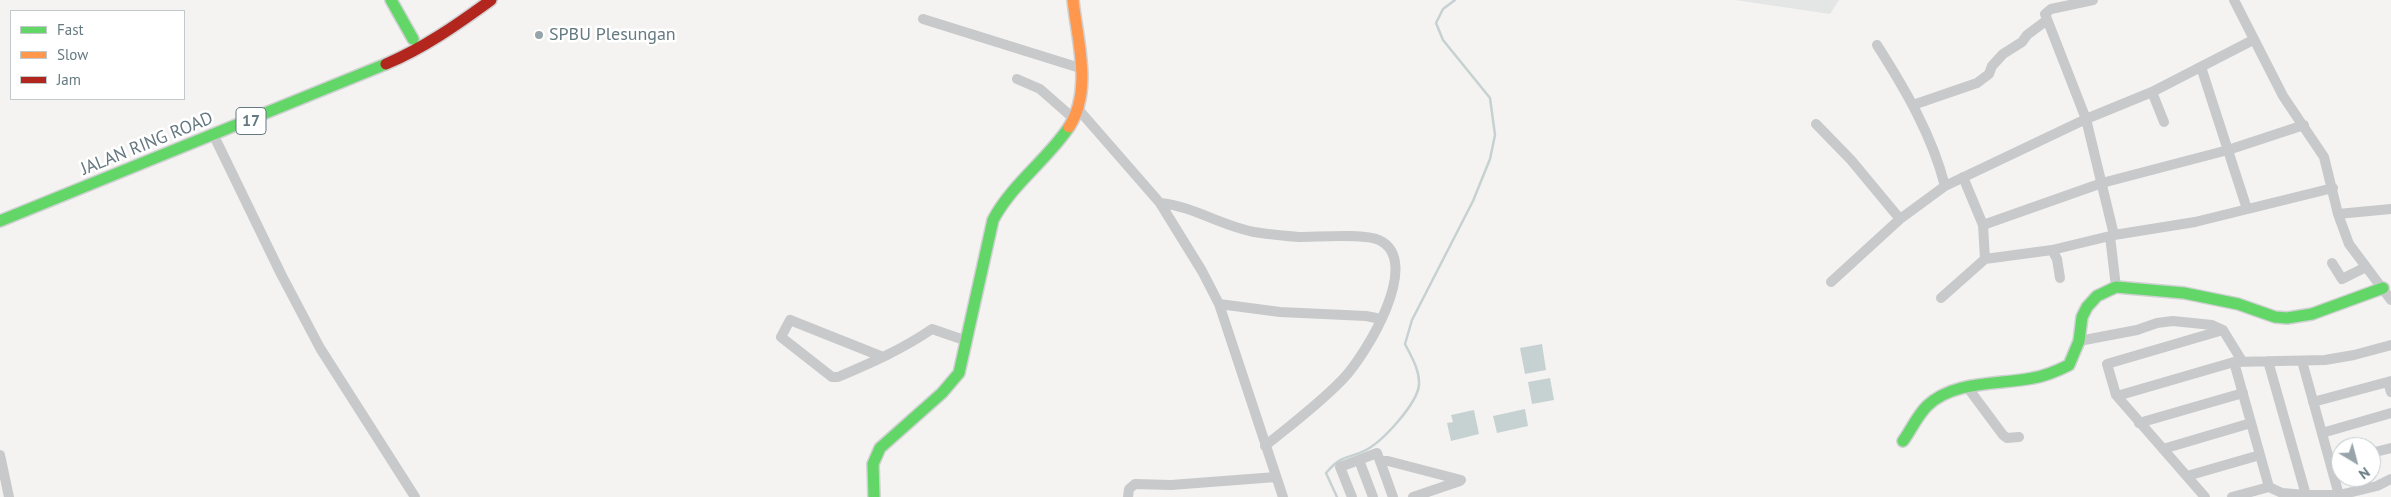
<!DOCTYPE html>
<style>
body{margin:0}
#map{position:relative;width:2391px;height:497px;overflow:hidden;background:#f4f3f2;font-family:"PT Sans",sans-serif}
canvas{display:block}
.legend{position:absolute;left:10px;top:10px;width:175px;height:90px;box-sizing:border-box;background:#fff;border:1px solid #c1c9cd;margin:0;padding:6px 9px;list-style:none;font-size:15px;color:#657981}
.legend li{display:flex;align-items:center;gap:10px;height:25px}
.legend b{width:25px;border:1px solid #c1c9cd}
.north{position:absolute;left:2331px;top:437px;width:50px;height:50px;box-sizing:border-box;background:#fff;border:1px solid #c1c9cd;border-radius:50%;rotate:143deg;font-size:14px;font-weight:700;line-height:20px;text-align:center;color:#657981}
.north::after{content:'';display:block;margin:auto;width:18px;height:22px;background:#97a4a9;clip-path:polygon(50% 0,100% 100%,50% 72%,0 100%)}
</style>
<div id="map">
<canvas width="2391" height="497"></canvas>
<ul class="legend">
<li><b style="height:6px;background:#63d668"></b>Fast</li>
<li><b style="height:6px;background:#ff974d"></b>Slow</li>
<li><b style="height:6px;background:#b3261e"></b>Jam</li>
</ul>
<div class="north">N</div>
</div>
<script>
const ctx = document.querySelector('canvas').getContext('2d');
ctx.lineJoin = 'round';
function fill(path, color) { ctx.fillStyle = color; ctx.fill(path, 'evenodd'); }
function strokePath(path, color, width, dash) { ctx.strokeStyle = color; ctx.lineWidth = width; ctx.lineCap = dash ? 'butt' : 'round'; ctx.setLineDash(dash || []); ctx.stroke(path); }
function write(font, color, halo, rows, align = 'center') {
  ctx.font = font + ' "PT Sans",sans-serif'; ctx.lineWidth = 5; ctx.setLineDash([]); ctx.textBaseline = 'middle'; ctx.strokeStyle = halo; ctx.fillStyle = color; for (const [text, x, y, turn = 0] of rows) {
    ctx.save(); ctx.translate(x, y); ctx.rotate((+turn || 0) * Math.PI / 180); ctx.textAlign = isNaN(turn) ? turn : align; if (halo) ctx.strokeText(text, 0, 0); ctx.fillText(text, 0, 0); ctx.restore();
  }
}
fill(new Path2D(`
 M1735,0H1839L1830,14Z`), '#e4e5e5');
fill(new Path2D(`
 M1542,344L1546,370L1525,374L1520,348Z
 M1550,378L1554,400L1532,404L1528,382Z
 M1525,409L1528,426L1497,433L1493,416Z
 M1474,410L1479,434L1451,441L1447,423L1453,422L1451,415Z`), '#c6d1d2');
strokePath(new Path2D(`
 M1337,497L1326,473C1343,453 1347,460 1366,450C1383,441 1417,404 1419,385C1420,370 1411,356 1405,344L1412,320L1473,201L1490,159L1495,135L1490,98L1443,40L1436,23L1443,9L1455,0`), '#c6d1d2', 2.5);
const fast = new Path2D(`
 M391,0L413,39
 M0,221L386,64
 M1903,441C1911,430 1917,416 1927,406C1954,380 1999,385 2033,378C2046,376 2057,371 2069,365L2079,341L2082,317L2087,307L2097,296L2116,287L2184,293L2238,304L2275,317L2287,318L2312,314L2383,288
 M874,497L873,464L880,448L942,393L959,373L993,220C1012,184 1047,160 1069,127`);
const slow = new Path2D(`
 M1069,127C1093,90 1077,40 1073,0`);
const jam = new Path2D(`
 M386,64C424,48 458,24 491,0`);
strokePath(fast, '#d0d1d2', 14);
strokePath(slow, '#d0d1d2', 14);
strokePath(jam, '#d0d1d2', 14);
strokePath(new Path2D(`
 M2093,0L2051,9L2045,14L2086,119L2114,235
 M2234,0L2283,96L2324,157L2338,214L2349,244L2391,300
 M923,19L1080,68
 M1877,45C1905,89 1932,135 1945,186
 M2201,67L2247,209
 M1017,79L1040,89L1073,118
 M2152,92L2164,122
 M1913,105L1977,83L1989,74L1992,66L2003,54L2022,42L2027,35L2047,20
 M1078,109L1160,203L1202,271L1219,304L1283,497
 M1816,124L1851,160L1900,219
 M214,136L281,274L320,348L415,497
 M1963,177L1983,225L1985,259L2052,250L2114,235L2195,222L2333,188
 M1160,203C1193,206 1221,226 1254,232C1268,234 1285,236 1299,237C1318,237 1364,233 1379,240C1424,261 1365,356 1343,379C1319,404 1292,424 1265,446
 M2338,214L2391,209
 M1983,225L2102,183L2228,150L2304,125
 M2110,236L2116,287
 M2052,250L2057,259L2060,278
 M2332,263L2342,279L2366,267
 M1831,282L1900,219L1945,186L2086,119L2152,92L2253,40
 M1941,298L1985,259
 M1219,304L1280,312L1366,316L1381,319
 M2079,341L2137,330L2157,323L2173,321L2212,325L2223,330L2242,361
 M883,357L790,320L781,337L832,377H838C871,363 903,349 932,329L967,341
 M2268,361L2306,495H2339
 M2302,361L2339,495L2377,486L2391,479
 M2234,362L2269,487L2282,493L2306,495
 M2388,382L2391,392
 M1968,388L2003,435L2007,438L2019,437
 M2117,396L2234,362L2325,360L2354,355L2391,345
 M2313,402L2391,381
 M2139,423L2243,393
 M2322,433L2391,413
 M2163,449L2251,423
 M2371,453L2391,448
 M0,455L9,497
 M1359,460L1373,497
 M2187,476L2260,455
 M1128,497L1129,489L1135,484L1171,485L1276,477
 M1352,497L1340,467L1377,453L1380,461
 M1393,497L1380,461H1388L1461,480
 M1413,497L1460,481
 M2205,497L2116,395L2107,364L2223,330
 M2232,497L2269,487`), '#c8c9ca', 10);
strokePath(fast, '#63d668', 11);
strokePath(slow, '#ff974d', 11);
strokePath(jam, '#b3261e', 11);
for (const [x, y, r, color] of [
 [539,35,5,"#97a4a9"]
]) { const dot = new Path2D(); dot.arc(x, y, r, 0, 2 * Math.PI); ctx.fillStyle = color; ctx.fill(dot); strokePath(dot, '#fff', 2); }
for (const [x, y, w] of [
 [251,121,30]
]) { const box = new Path2D(); box.roundRect(x - w / 2, y - 13.5, w, 27, 4); ctx.fillStyle = '#fff'; ctx.fill(box); strokePath(box, '#657981', 1); }
write('bold 16px', '#657981', null, [
 ["17",251,121]
]);
write('18px', '#657981', '#fff', [
 ["SPBU Plesungan",549,35]
], 'left');
write('18px', '#657981', '#fff', [
 ["JALAN RING ROAD",147,144,-22]
]);
</script>
